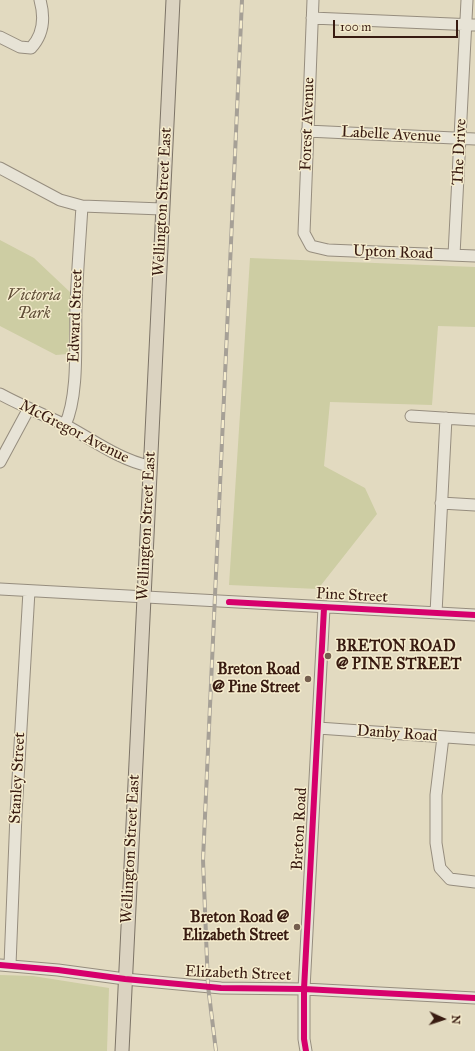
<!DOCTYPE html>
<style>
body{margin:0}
#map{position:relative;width:475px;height:1051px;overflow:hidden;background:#e2dac0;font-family:"IM FELL Great Primer",serif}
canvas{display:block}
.north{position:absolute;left:423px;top:999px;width:40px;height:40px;-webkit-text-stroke:3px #f5eccd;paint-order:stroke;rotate:93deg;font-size:11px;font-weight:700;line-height:16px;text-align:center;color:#381b11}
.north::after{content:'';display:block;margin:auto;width:14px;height:18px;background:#381b11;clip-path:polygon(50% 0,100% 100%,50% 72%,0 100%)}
.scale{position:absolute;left:333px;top:20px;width:125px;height:18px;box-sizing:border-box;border:2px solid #381b11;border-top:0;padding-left:5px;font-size:12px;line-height:14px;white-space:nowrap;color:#381b11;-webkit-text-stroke:3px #f5eccd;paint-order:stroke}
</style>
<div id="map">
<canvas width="475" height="1051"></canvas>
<div class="north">N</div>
<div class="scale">100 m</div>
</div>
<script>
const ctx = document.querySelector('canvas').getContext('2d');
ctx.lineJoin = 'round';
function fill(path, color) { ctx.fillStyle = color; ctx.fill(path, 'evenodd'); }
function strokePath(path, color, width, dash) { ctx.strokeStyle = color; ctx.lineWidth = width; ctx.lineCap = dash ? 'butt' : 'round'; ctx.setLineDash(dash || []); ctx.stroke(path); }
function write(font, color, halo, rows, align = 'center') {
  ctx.font = font + ' "IM FELL Great Primer",serif'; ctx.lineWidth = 3; ctx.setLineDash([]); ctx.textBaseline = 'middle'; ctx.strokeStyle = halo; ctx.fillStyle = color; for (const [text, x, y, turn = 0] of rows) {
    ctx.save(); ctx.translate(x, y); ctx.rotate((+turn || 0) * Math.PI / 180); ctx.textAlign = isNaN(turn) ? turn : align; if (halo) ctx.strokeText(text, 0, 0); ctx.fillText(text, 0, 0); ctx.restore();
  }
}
fill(new Path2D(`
 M0,240L34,258L71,293L68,354L56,355L0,326Z
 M250,258L475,267V327L438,326L432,405L330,402L324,466L365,488L377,514L318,589L229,585Z
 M0,975L33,976L109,988L107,1051H0Z`), '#cdcda3');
const minor = new Path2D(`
 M313,0L304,233L311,246L328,250L475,256
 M312,18L475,25
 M0,37L20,47L31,48C44,34 45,18 40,0
 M307,131L475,139
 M0,168L60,200L82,206L162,209
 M454,255L467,0
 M0,394C22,406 45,415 67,426C93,440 120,460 149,466
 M411,416L475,420
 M65,425C79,395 75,342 76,307C77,274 80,240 82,206
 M0,462L28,410
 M441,503L475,505
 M0,589L475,615
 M436,613L446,418
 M318,728L475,739
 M443,737L436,795V843L440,868L450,879L475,882
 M0,965L58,970L125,979L221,988L304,989L475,998
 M10,965L16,814L29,591
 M306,1051L304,1039V989L324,608`);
const major = new Path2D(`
 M122,1051L173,0`);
strokePath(minor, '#968d7e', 13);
strokePath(major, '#7d7467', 15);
strokePath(minor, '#e7e3d6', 11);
strokePath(major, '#dbd3c1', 13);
const rail = new Path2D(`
 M216,1051L208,986L203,860L242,0`);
strokePath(rail, '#a6a096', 4);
strokePath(rail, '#f5eccd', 2.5, [8]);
strokePath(new Path2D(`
 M229,602L475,615
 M0,965L58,970L125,979L221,988L304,989L475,998
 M306,1051L304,1039V989L324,608`), '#d6006c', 6);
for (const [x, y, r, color] of [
 [328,656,4,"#745e4e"],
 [308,679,4,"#745e4e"],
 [297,927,4,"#745e4e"]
]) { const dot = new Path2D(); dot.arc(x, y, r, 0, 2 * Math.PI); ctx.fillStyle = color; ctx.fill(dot); strokePath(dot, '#f5eccd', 1.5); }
write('16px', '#381b11', '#f5eccd', [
 ["Forest Avenue",308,124,-88],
 ["Labelle Avenue",391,135,3],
 ["The Drive",460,152,-87],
 ["Wellington Street East",163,202,-87],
 ["Upton Road",393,253,2],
 ["Edward Street",76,316,-88],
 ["McGregor Avenue",74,432,27],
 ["Wellington Street East",147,526,-87],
 ["Pine Street",352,596,3],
 ["Danby Road",397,734,4],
 ["Stanley Street",18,778,-87],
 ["Breton Road",300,829,-87],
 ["Wellington Street East",131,849,-87],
 ["Elizabeth Street",238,974,2]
]);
write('italic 16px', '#5f4d36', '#f5eccd', [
 ["Victoria",34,296],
 ["Park",34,314]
]);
write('bold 16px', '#381b11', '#f5eccd', [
 ["BRETON ROAD",336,647,"left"],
 ["@ PINE STREET",336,665,"left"],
 ["Breton Road",300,670],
 ["@ Pine Street",300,688],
 ["Breton Road @",289,918],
 ["Elizabeth Street",289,936]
], 'right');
</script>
